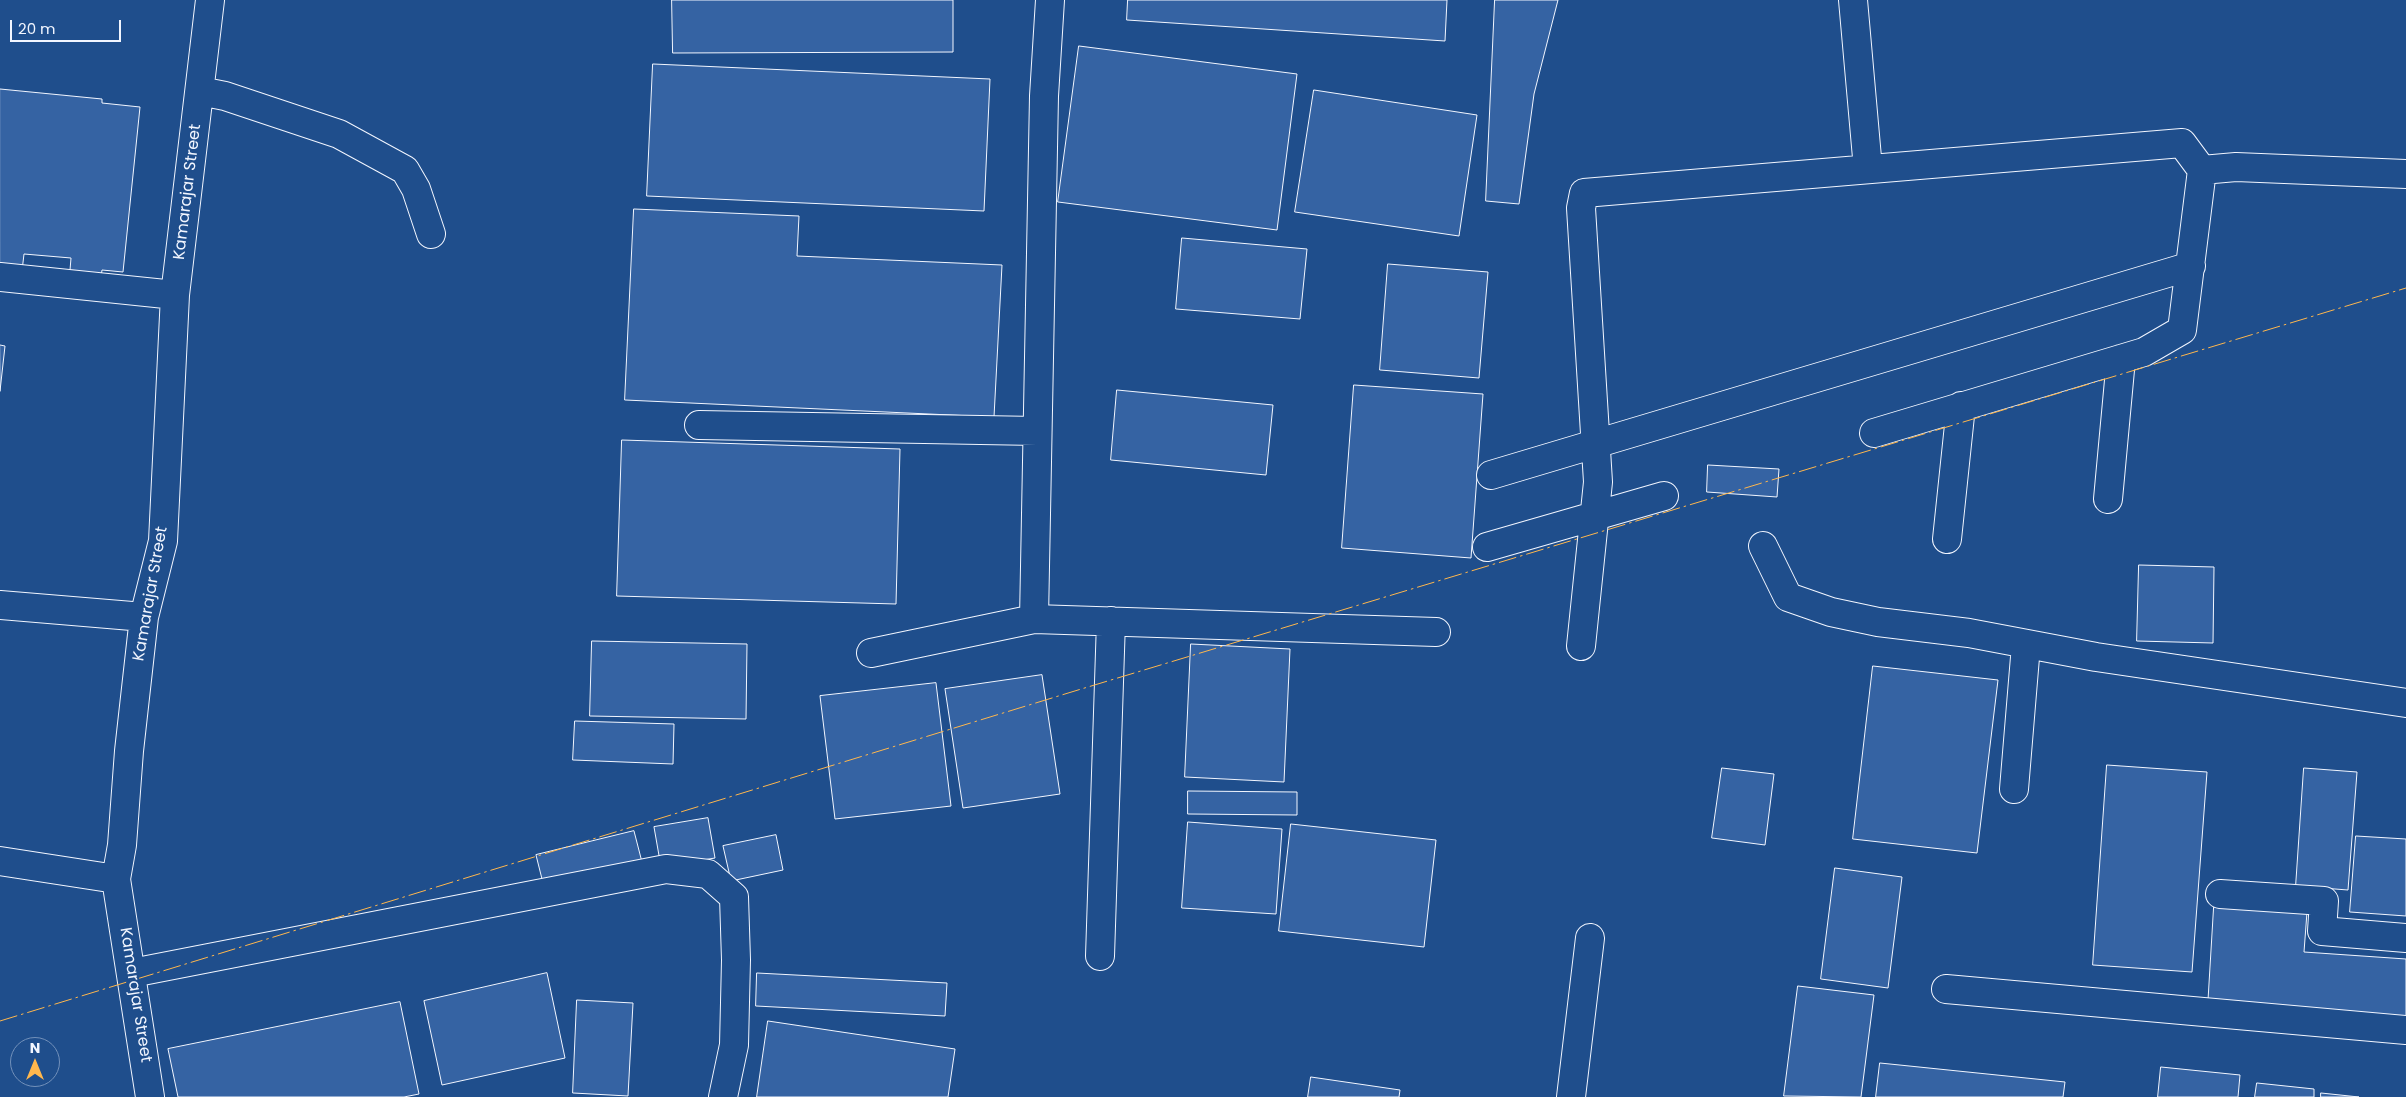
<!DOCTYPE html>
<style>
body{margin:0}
#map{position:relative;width:2406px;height:1097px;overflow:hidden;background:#1f4e8c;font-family:Poppins,sans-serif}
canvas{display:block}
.north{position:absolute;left:10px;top:1037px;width:50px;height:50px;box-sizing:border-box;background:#1f4e8c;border:1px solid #7391ba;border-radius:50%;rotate:0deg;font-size:14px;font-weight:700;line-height:20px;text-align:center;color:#f2f6ff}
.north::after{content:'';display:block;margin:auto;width:18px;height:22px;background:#ffb74d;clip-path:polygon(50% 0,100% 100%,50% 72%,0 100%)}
.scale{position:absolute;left:10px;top:20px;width:111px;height:22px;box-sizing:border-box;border:2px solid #f2f6ff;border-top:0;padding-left:6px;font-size:15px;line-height:18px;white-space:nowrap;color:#f2f6ff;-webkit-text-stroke:4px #1f4e8c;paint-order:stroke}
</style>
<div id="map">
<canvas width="2406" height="1097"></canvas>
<div class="north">N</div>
<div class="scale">20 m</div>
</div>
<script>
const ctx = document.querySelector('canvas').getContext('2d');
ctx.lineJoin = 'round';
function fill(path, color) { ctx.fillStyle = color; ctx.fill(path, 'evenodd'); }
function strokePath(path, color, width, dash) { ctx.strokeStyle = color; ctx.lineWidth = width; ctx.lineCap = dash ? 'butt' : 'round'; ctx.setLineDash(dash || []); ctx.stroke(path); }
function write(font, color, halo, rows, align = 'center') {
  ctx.font = font + ' Poppins,sans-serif'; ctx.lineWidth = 4; ctx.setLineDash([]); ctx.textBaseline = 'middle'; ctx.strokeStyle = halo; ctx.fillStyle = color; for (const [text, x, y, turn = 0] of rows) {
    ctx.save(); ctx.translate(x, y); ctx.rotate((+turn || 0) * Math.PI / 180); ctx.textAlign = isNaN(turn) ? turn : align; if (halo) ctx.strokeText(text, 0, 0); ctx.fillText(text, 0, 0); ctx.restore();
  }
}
const building = new Path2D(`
 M672,0H953V52L673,53Z
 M1128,0H1447L1445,41L1127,20Z
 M1495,0H1558L1534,94L1519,204L1486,201Z
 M1079,46L1297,74L1277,230L1058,202Z
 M653,64L990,79L984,211L647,196Z
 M0,89L102,99V103L140,107L123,272L102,270L100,285L69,282L71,258L24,254L22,271L0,268Z
 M1314,90L1477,115L1459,236L1295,212Z
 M634,209L799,216L797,256L1002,265L994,417L625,400Z
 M1182,238L1307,249L1300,319L1176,309Z
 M1388,264L1488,272L1479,378L1380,370Z
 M0,345L5,346L0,391Z
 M1354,385L1483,394L1471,558L1342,548Z
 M1117,390L1273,405L1266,475L1111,460Z
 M622,440L900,449L896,604L617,596Z
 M1708,465L1779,469L1777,497L1707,492Z
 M2139,565L2214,567L2213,643L2137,641Z
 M592,641L747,644L746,719L590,716Z
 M1191,644L1290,649L1284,782L1185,777Z
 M1873,666L1998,680L1977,853L1853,839Z
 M1042,675L1060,794L963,808L945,689Z
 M936,683L951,806L835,819L820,696Z
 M575,721L674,724L673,764L573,760Z
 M2107,765L2207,772L2192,972L2093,965Z
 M1722,768L1774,774L1765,845L1712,838Z
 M2304,768L2357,772L2348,890L2296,886Z
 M1188,791L1297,792V815L1188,814Z
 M708,818L715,858L661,867L654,827Z
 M1188,822L1282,829L1276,914L1182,908Z
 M1291,824L1436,840L1424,947L1279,931Z
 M634,831L643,866L545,891L536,855Z
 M776,835L783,870L731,881L723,846Z
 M2356,836L2406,839V916L2350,912Z
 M1835,868L1902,877L1888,988L1821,979Z
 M2214,907L2307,912L2304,952L2406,959V1020L2208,1007Z
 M547,973L565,1058L442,1085L424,1001Z
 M757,973L947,983L945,1016L756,1006Z
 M1798,986L1874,995L1861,1097L1784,1096Z
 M577,1000L633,1003L628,1096L573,1093Z
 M400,1002L419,1094L404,1097H178L168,1049Z
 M768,1021L955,1049L948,1097H757Z
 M1880,1063L2065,1082L2063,1097H1876Z
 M2161,1067L2240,1075L2238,1097H2158Z
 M1311,1077L1400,1090L1399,1097H1308Z
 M2257,1083L2314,1089V1097H2255Z
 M2321,1093L2359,1097H2321Z`);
fill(building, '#3563a3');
strokePath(building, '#f2f6ff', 1);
const minor = new Path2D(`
 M1853,0L1868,169
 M200,91L225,96L339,134L405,170L416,189L431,234
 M2202,170L2236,167L2406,174
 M0,277L175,295
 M699,425L1037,431
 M1491,475L2191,266
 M2108,499L2121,359
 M1947,539L1961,406
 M1763,546L1788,597L1831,612L1878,622L1969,633L2096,657L2406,703
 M1487,547L1664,496
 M0,605L144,617
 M1034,619L1044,96L1050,0
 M1581,646L1598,482L1581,208L1584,193L2182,143L2202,170L2182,330L2144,352L1874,433
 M871,653L1034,619L1436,632
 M2014,789L2026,645
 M0,861L116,879
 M2220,894L2324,901L2322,931L2406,938
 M1100,956L1111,621
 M132,973L666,869L708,874L734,897L736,960L734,1045L723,1097
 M1946,989L2406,1030
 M150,1097L116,879L122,845L129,751L144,617L163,541L175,295L210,0
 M1571,1097L1590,938`);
strokePath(minor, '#f2f6ff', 30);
strokePath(minor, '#1f4e8c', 28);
strokePath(new Path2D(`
 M0,1021L1078,690L2406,288`), '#ffb74d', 1, [18, 4, 2.5, 4]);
write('16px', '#f2f6ff', '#1f4e8c', [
 ["Kamarajar Street",188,192,-83],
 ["Kamarajar Street",151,594,-80],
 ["Kamarajar Street",135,995,81]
]);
</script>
